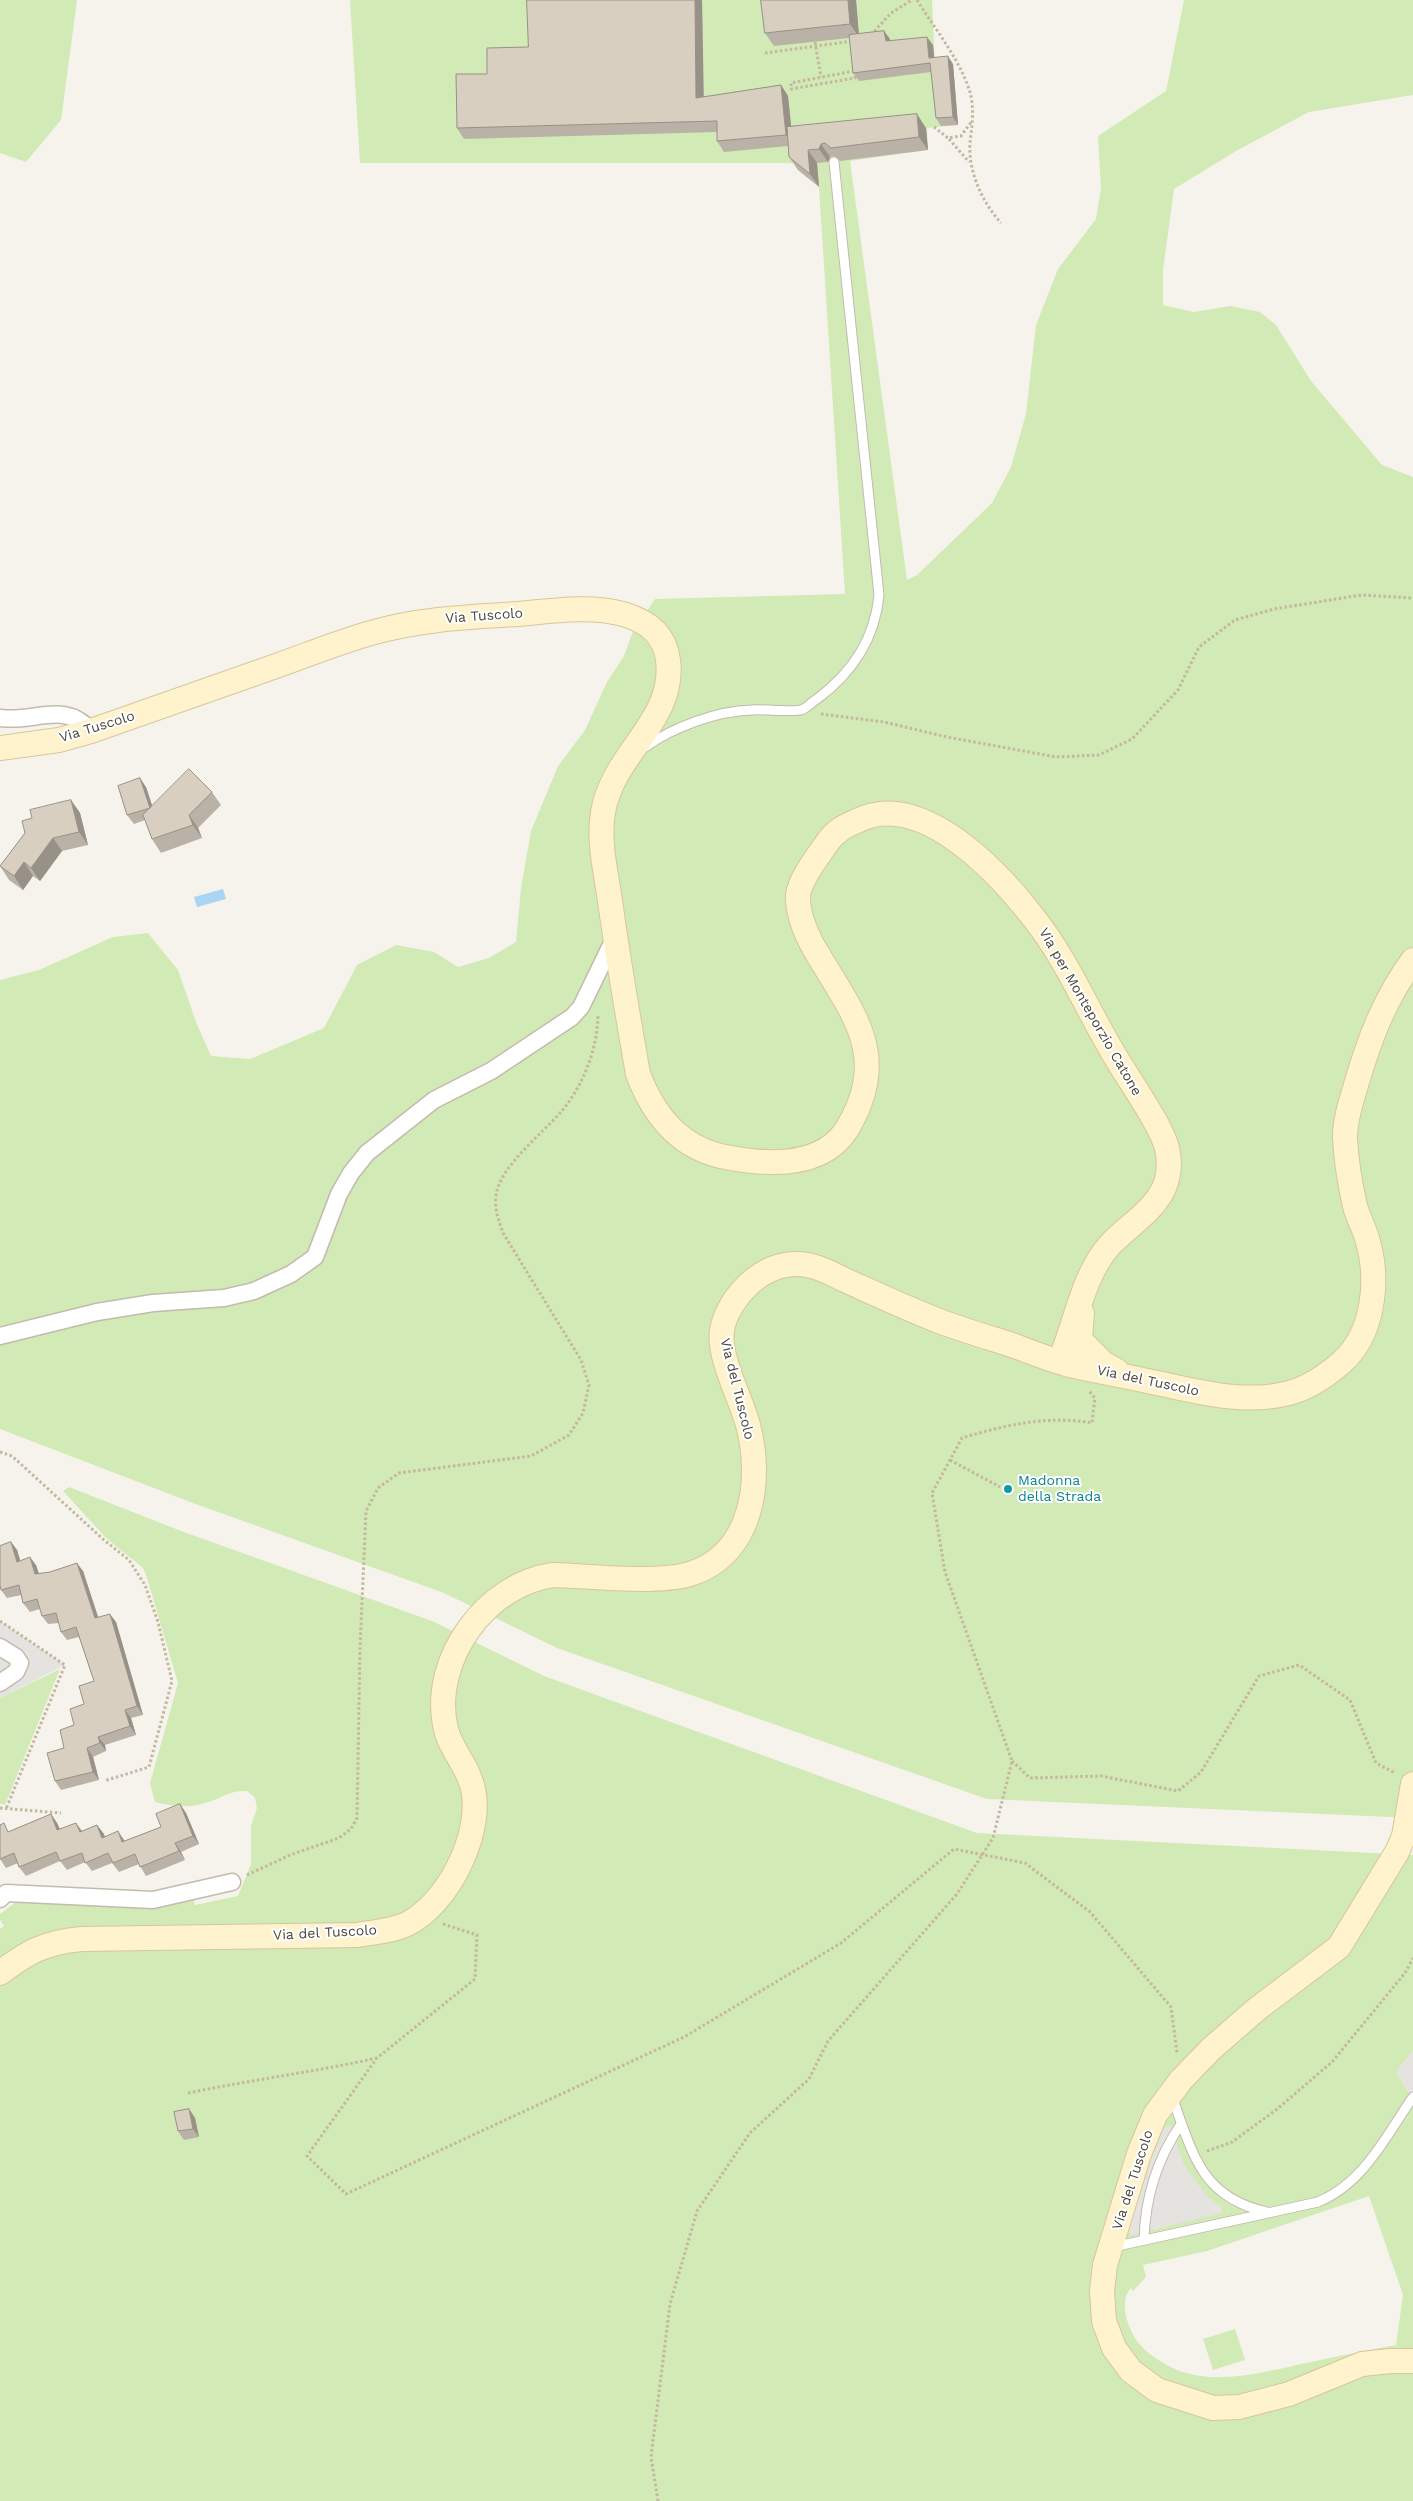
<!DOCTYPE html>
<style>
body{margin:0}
canvas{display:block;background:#f6f3ec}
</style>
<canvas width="1413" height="2501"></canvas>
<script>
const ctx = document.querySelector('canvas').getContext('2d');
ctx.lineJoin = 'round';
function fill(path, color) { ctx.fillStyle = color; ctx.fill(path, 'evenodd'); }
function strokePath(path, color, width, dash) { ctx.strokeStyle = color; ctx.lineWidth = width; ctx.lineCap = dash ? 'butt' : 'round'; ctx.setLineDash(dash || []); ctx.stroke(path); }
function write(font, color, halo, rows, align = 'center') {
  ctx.font = font + ' "Work Sans",sans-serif'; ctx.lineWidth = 4; ctx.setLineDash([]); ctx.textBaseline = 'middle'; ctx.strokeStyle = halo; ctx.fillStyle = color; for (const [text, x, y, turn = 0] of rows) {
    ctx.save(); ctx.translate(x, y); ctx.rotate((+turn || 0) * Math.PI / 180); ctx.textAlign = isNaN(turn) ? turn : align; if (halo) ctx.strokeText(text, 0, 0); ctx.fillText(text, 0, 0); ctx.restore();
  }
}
fill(new Path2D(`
 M0,0H77L61,120L26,162L0,153Z
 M350,0H932L935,65L953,64L958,125L927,128L928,150L850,161L907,580L917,575L992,503L1011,467L1026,414L1036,325L1058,269L1096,219L1101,188L1098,136L1166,91L1184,0H1413V95L1309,112L1236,151L1174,189L1163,270V305L1194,312L1230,306L1260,312L1276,325L1311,381L1382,465L1413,477V1818L987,1799L557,1648L444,1593L193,1503L0,1429V980L39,970L113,937L148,933L178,970L196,1022L211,1056L250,1059L324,1028L357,965L396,945L434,952L458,967L489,958L516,942L521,888L531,831L558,766L585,730L607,682L624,656L632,634L655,599L845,594L819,187L798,170L797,163H360Z
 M69,1487L181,1531L432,1621L544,1676L977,1833L1413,1855V2051L1396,2072L1413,2099V2501H0V1929L4,1926L0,1920V1914L26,1894H192L195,1905L238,1896L251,1864V1826L257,1808L255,1798L247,1791C231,1790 223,1797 209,1802C192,1808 172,1807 155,1802L150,1783L178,1683L147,1578L143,1568L105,1537L63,1491ZM1170,2126C1175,2156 1195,2192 1222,2208L1131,2235L1164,2128ZM1369,2196L1403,2295L1396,2345C1368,2350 1339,2356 1311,2362C1262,2372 1205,2391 1160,2361C1147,2353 1135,2342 1130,2328C1125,2316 1121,2299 1131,2288L1133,2291L1146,2277L1143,2265L1207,2251Z
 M60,1669L5,1805L0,1804V1698Z
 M1235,2329L1245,2360L1213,2370L1203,2339Z`), '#d2eab5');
fill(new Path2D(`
 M0,1621L65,1665L0,1698Z
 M1413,2051V2099L1396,2072Z
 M1170,2126L1184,2165L1206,2195L1222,2208V2213L1131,2235L1126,2230L1141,2183L1164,2128Z`), '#e5e3e0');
fill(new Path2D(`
 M223,889L226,899L197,907L194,897Z`), '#a9d4f2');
const lane = new Path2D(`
 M645,747C674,727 716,711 752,710C761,709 795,712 801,710C807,708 812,702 817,699C852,673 875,638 879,595L834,162
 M1172,2097C1193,2153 1200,2197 1267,2212
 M1144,2240C1145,2199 1157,2159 1181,2124
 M1113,2247L1318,2202C1364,2183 1386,2136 1413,2097`);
const street = new Path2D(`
 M0,718C35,723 65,700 91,731
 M0,1336L97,1312L153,1303L224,1298L254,1291L291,1274L315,1257L339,1194L351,1173L367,1153L434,1100L491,1071L572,1017L581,1007L615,937
 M0,1647L16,1657L20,1663L16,1672L0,1683
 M0,1899L6,1893L153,1900L232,1882`);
const secondary = new Path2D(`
 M0,748L59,740L91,731C152,709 214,688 276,666C307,655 339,642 371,633C419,619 468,617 518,614C552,611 590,605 623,614C647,621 665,634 668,660C676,720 613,753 603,812C598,842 606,872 610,901C618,959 628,1017 638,1074C654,1116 680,1148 725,1157C766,1165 822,1169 847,1129C889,1059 857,1019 820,958C809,941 797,916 798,895C800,879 818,856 827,843C836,830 845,826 859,820C922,790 998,872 1033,917C1065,957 1085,1005 1111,1049C1125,1075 1160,1122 1167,1148C1170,1161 1169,1176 1164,1188C1152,1213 1127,1226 1109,1246C1085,1273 1077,1316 1064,1350L1081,1367
 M1082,1313L1080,1340L1103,1363L1117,1371
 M1413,1784L1404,1836L1397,1852L1339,1947L1257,2009L1211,2049L1181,2080L1155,2115L1139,2154L1105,2265L1102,2291L1104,2321L1114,2348L1131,2371L1157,2390L1213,2408L1239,2407L1289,2394L1362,2364L1390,2361H1413
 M0,1973C29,1951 44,1943 81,1939L357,1935C374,1932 394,1931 409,1923C448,1902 480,1838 474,1794C470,1766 449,1750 445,1725C432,1658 487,1584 553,1575C590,1576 656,1584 690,1574C752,1555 763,1481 748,1425C741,1398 718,1358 722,1330C725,1313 736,1296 749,1284C762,1272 779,1264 797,1264C815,1264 832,1274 847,1281C878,1295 908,1309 939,1321C963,1330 987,1337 1012,1345C1031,1352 1050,1360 1070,1365C1097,1371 1125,1376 1152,1382C1197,1391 1243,1405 1289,1393C1308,1388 1326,1376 1341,1363C1374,1334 1379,1281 1368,1242C1365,1229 1358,1218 1355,1206C1350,1184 1346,1159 1345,1137C1345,1119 1351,1102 1356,1085C1369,1040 1385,998 1413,960`);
strokePath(lane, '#c2bbae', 11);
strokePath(street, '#c2bbae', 19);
strokePath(secondary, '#d6c79b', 26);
strokePath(new Path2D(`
 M917,0C935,29 958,57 969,89C975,106 972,125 970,143C968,171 982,202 1001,223
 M871,35L891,13L912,0
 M815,42L821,77
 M765,53L853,41
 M854,71L855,78L791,89V83Z
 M934,127L948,138L961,136L972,121
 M949,139L969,162
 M821,714L884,722L947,737L1056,757L1099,755L1132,739L1178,690L1199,647L1235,620L1274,609L1361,595L1413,598
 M0,1452L12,1456L104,1540L129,1560L145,1585L158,1622L172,1681L149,1767L104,1781
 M950,1460L1000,1487
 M0,1621L65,1665L6,1809
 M1012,1761L1030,1778L1101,1776L1178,1791L1201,1772L1259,1676L1299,1665L1350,1700L1376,1763L1395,1773
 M0,1808L61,1813
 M247,1875L290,1855L339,1838L351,1829L357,1818L360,1648L366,1511L378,1488L399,1473L531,1456L569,1435L583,1413L589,1385L581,1360L503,1233C499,1221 494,1209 496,1196C499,1167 542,1134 561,1112C583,1086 598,1048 598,1014
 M443,1924L477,1935L475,1979L377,2058L307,2156L346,2194L684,2037L841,1943L954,1849L1025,1863L1090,1912L1171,2007L1177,2053
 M188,2093C251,2080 314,2072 377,2058
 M1207,2151L1232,2142L1276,2110L1332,2062L1405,1973L1413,1958
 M658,2501L651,2457L670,2304L697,2211L750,2133L809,2079L828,2041L957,1894L993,1838L1012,1761L945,1572L932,1493L962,1438C1005,1425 1048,1415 1092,1423L1095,1398L1089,1391`), '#c4b79f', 3, [2.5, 2.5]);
strokePath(lane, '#fff', 9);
strokePath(street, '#fff', 16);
strokePath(secondary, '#fff3cd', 24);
fill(new Path2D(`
 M702,0L703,97L781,85L788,96L791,126L926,128L928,150L840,161L834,156L830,157L828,162L817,163L819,187L798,170L789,157L788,146L724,152L717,141V132L464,139L457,128L528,47Z
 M761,0H856L859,34L884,31L890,40L933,45L934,57L953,64L958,125L941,126L936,118L931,72L859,81L853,73L849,38L774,46L765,33Z
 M146,787L152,806L212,792L221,805L198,828L202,838L161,853L152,839L145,820L134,824L127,815Z
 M71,800L80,813L88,845L62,851L40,881L33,876L23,890L9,880L0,866L25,833L32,818Z
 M11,1542L17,1550L20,1560L36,1565L39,1574L83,1571L98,1617L116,1622L143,1715L131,1718L136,1735L105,1745L106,1751L93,1757L99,1780L61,1790L55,1781L64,1748L94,1681L79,1637L67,1640L61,1632L59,1623L48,1624L42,1616L40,1609L30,1612L23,1603L21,1595L7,1598L1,1590L0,1546Z
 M180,1804L186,1813L199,1844L181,1852L185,1860L146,1876L139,1864L119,1872L112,1863L92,1871L85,1862L67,1870L60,1861L26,1876L19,1867L18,1863L6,1868L0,1859L10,1831L51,1814L57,1823L60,1829L82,1831L97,1825L105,1837L124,1841L161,1827Z
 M189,2109L195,2118L199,2137L184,2140L178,2131Z`), '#bab2a6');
fill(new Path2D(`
 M695,0H702L704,109L696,98Z
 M848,0H856L859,37L850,24Z
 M884,31L890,39L891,49L886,41Z
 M927,37L933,45L935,66L929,58Z
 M948,56L953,64L958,125L953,117Z
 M781,85L788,96L793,145L786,135Z
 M917,114L926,128L928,150L919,137Z
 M821,144L830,157L828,162L819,149Z
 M808,150L817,163L819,187L810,174Z
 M140,778L146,787L156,817L150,808Z
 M71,800L80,813L88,845L79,832Z
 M189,815L198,828L202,838L193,825Z
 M53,838L62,851L40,881L31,868Z
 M24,862L33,876L23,890L14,876Z
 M11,1542L17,1550L23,1570L17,1562Z
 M30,1557L36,1565L42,1583L35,1574Z
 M77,1563L83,1571L101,1626L95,1618Z
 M110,1614L116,1622L143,1715L137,1706Z
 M125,1710L131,1718L136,1735L130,1726Z
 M98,1737L105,1745L106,1751L100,1743Z
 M87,1748L93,1757L99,1780L93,1772Z
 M180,1804L186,1813L199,1844L193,1836Z
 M51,1814L57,1823L64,1839L57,1830Z
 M76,1823L82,1831L80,1832Z
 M97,1825L104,1834L109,1847L102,1838Z
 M118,1831L124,1840L128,1851L122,1842Z
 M175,1843L181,1852L185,1860L179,1851Z
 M189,2109L195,2118L199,2137L193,2129Z`), '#979187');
const building = new Path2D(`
 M527,0H695L696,98L781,85L786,135L717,141V121L457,128L456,74H487V48L528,47Z
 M761,0H848L850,24L765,33Z
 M884,31L886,41L927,37L929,58L948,56L953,117L936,118L930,63L853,73L849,35Z
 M917,114L919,137L831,148L825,143L821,144L819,149L808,150L810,174L789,157L787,127Z
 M189,769L212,792L189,815L193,825L152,839L143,815Z
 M140,778L150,808L127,815L118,786Z
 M71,800L79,832L53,838L31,868L24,862L14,876L0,866L25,833L22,821L32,818L30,810Z
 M11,1542L17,1562L30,1557L35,1574L50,1572L77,1563L95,1618L110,1614L137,1706L125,1710L130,1726L98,1737L100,1743L87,1748L93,1772L55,1781L47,1753L64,1748L60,1730L74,1725L70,1709L84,1704L79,1686L94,1681L76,1627L61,1632L56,1613L42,1616L37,1599L23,1603L19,1585L1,1590L0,1585V1546Z
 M180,1804L193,1836L175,1843L179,1851L140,1867L135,1854L113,1863L108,1853L85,1863L82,1853L60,1861L56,1852L19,1867L14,1853L0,1859V1825L4,1823L8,1832L51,1814L57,1830L76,1823L80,1832L97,1825L102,1838L118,1831L122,1842L161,1827L156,1814Z
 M189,2109L193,2129L178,2131L174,2112Z`);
fill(building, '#d8cfc1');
strokePath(building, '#979187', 1);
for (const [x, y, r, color] of [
 [1008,1489,5,"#0f9aa8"]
]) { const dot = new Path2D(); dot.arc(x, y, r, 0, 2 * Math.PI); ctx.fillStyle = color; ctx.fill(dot); strokePath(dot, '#fff', 2); }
write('14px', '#4b4439', '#fff', [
 ["Via Tuscolo",484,616,-4],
 ["Via Tuscolo",97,727,-17],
 ["Via per Monteporzio Catone",1090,1012,60],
 ["Via del Tuscolo",1148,1381,12],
 ["Via del Tuscolo",737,1389,76],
 ["Via del Tuscolo",325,1933,-3],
 ["Via del Tuscolo",1133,2180,-72]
]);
write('14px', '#0d838f', '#fff', [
 ["Madonna",1018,1481],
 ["della Strada",1018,1497]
], 'left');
</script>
